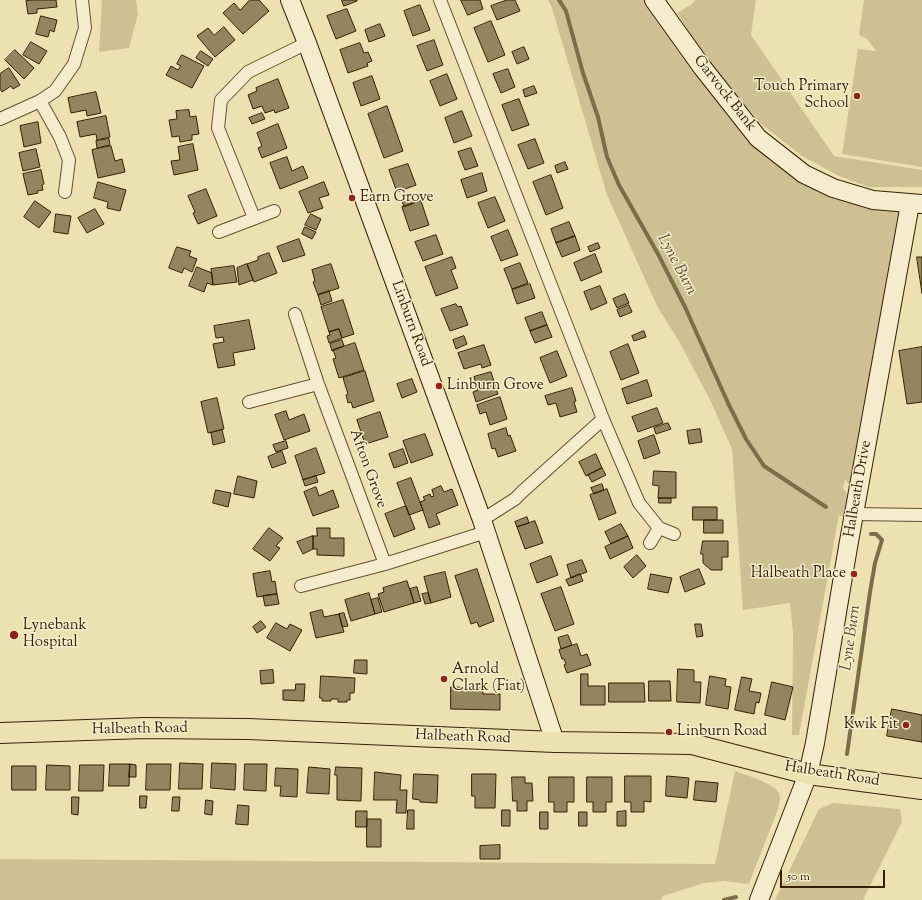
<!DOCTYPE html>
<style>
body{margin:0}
#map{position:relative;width:922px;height:900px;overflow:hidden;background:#eee1b1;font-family:"Sorts Mill Goudy",serif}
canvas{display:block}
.scale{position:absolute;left:780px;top:870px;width:105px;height:18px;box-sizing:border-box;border:2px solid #352105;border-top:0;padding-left:5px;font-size:12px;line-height:14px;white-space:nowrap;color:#352105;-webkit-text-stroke:3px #f4eccc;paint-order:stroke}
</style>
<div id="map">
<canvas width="922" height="900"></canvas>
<div class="scale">50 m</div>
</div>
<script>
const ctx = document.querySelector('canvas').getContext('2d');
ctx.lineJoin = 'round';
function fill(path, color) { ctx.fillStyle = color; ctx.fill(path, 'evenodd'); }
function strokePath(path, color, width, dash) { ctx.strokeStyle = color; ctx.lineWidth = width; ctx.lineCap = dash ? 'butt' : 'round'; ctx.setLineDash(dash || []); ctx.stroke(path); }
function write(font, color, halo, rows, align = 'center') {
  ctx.font = font + ' "Sorts Mill Goudy",serif'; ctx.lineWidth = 3; ctx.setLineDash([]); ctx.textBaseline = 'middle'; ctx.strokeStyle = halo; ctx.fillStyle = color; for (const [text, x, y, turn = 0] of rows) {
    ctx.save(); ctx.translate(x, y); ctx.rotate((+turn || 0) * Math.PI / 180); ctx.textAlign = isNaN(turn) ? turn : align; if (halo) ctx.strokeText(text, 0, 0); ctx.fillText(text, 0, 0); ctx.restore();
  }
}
fill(new Path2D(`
 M102,0H136L138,14L129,48L99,52Z
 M548,0H654L758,138L804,174L910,204L892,252L851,488L845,479L843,488L848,495L843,517L839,515L799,735H792L793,633L790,603L743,610L732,449L711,402L679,341L658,308L607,195L552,8Z
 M695,0H756L751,35L834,156L922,170V187H869L839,176L802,156L761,124L707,60L677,13L692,4Z
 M864,0H922V167L842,154L858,49L876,51L867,39L859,35Z
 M735,771C746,775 773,783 779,793C781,798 779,803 778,809L749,884L724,881L704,883L663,896L661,900H0V859L715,864Z
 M833,803L900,809L902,822L863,900H775L819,809Z`), '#cfc094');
strokePath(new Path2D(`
 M559,0L566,11L583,73L598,117L607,157L619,185L658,254L685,307L728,403L746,439L764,466L826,507
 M847,754L870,592L875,563L882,540L876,534H871
 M724,900L736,897`), '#7e6d49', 4);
const building = new Path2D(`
 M34,0H56L57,7L37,9V13L28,14L26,1Z
 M250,0H259L269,11L243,34L223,13L234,3L240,10Z
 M342,0H357V1L344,6Z
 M461,0H480L483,9L468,15Z
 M507,0H515L520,11L497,20L491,6Z
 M420,5L430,30L413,36L404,11Z
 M347,9L356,31L336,39L327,16Z
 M41,16L57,20L54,32L50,30L48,37L36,34Z
 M491,21L505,55L488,62L474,28Z
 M380,24L385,36L369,42L365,30Z
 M224,27L235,40L215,57L197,36L208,28L214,35Z
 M434,40L443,65L427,71L417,46Z
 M31,42L47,51L39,64L23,55Z
 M360,43L364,53L368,52L372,61L367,63L368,66L348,73L340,50Z
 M524,47L529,59L517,64L512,52Z
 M15,50L34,68L24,79L5,60Z
 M201,51L213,59L208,66L196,58Z
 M182,55L204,66L192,88L166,75L171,66L178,70L181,66L177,64Z
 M9,68L20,85L13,89L11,86L2,92L0,89V74Z
 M508,69L515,87L501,93L493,74Z
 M447,74L457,99L440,106L430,81Z
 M372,76L380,99L361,106L353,83Z
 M278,79L289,108L275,113L274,110L265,113L262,106L253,109L248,95L257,91L256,88Z
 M534,86L537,93L525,97L523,90Z
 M96,92L101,113L87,116L86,110L71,113L68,98Z
 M519,99L529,125L512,131L502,105Z
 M387,106L403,151L384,158L368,114Z
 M189,110L190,117L196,116L199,134L192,135V140L180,142L179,136L172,137L169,120L177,119L176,111Z
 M462,111L472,136L454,143L445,118Z
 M262,113L265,119L252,124L249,118Z
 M106,116L110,137L97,140L96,134L80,137L77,122Z
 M38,122L41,143L24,147L20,126Z
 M278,124L287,148L262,158L258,148L262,146L257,133Z
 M109,139L110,145L97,148L96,141Z
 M535,139L544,163L528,169L518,145Z
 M193,144L198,170L174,175L171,161L180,160L178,147Z
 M111,146L115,161L122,159L125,172L98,178L92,150Z
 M471,148L478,166L465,170L458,152Z
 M36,149L40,167L23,171L19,153Z
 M287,157L292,171L303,166L308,178L280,189L270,163Z
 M565,162L568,169L557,173L555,166Z
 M408,164L416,185L397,192L389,170Z
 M41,170L44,184L42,185L43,190L37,191L38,193L28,195L23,174Z
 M482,173L487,191L467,198L461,180Z
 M551,175L563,208L546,215L533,182Z
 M98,182L126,190L120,211L107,208L108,202L94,198Z
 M324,182L329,195L319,198L323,208L308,213L299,192Z
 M206,189L217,216L198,224L193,213L195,212L188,196Z
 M495,197L505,221L488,228L478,203Z
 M413,198L414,203L404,207L402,201Z
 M35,201L51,212L39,228L24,217Z
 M421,201L429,225L410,231L402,207Z
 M95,209L104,224L87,233L78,218Z
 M56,214L71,216L68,234L54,232Z
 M311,214L321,219L316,230L305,225Z
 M569,222L575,236L556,243L551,229Z
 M305,227L316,232L312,239L302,234Z
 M508,230L518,255L501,261L491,237Z
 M436,235L443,254L423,261L415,242Z
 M575,236L580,250L562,257L556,243Z
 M299,239L305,255L283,262L277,247Z
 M598,243L600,248L590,252L588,247Z
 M177,247L191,251L189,256L197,259L192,272L184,268L182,273L169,268Z
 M269,253L277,273L254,282L247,264L258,260V257Z
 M595,254L602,272L581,281L574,263Z
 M452,257L456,268L451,270L458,288L436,296L425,267Z
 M917,257H922V293Z
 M520,263L528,283L512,289L504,269Z
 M247,264L253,280L239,285L237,268Z
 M331,264L339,288L318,295L313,282L315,281L312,270Z
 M234,266L237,282L213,285L211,269Z
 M197,267L212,273L213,285L207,283L204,292L189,286Z
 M530,284L535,298L517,304L512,290Z
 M600,286L607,303L591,310L584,292Z
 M329,291L332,301L321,305L318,295Z
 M625,294L629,303L617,308L613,299Z
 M343,300L354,334L342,338L339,329L329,332L321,307Z
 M456,304L458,307L461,306L468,325L450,331L441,309Z
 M629,305L632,312L620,317L617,310Z
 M542,312L547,325L530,331L525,318Z
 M249,320L255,349L233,353L235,365L218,368L213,344L224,342L223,337L216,338L214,326Z
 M547,325L552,337L535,343L530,331Z
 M339,329L342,338L329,343L327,336L330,335L329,332Z
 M644,331L646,337L634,341L632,336Z
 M464,336L467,344L456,349L453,340Z
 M342,340L344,346L332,351L330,344Z
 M355,343L364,370L339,378L333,359L336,358L333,350Z
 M628,344L639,373L621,380L610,352Z
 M484,345L491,365L482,368L481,364L464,369L458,353Z
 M922,347V402L907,404L899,351Z
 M557,351L567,376L550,383L540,358Z
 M365,371L374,401L353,408L351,402L348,403L346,395L348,394L343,378Z
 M491,372L498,394L476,402L473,392L478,390L474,377Z
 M412,379L417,392L402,398L397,384Z
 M647,380L652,396L627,404L622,389Z
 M572,388L576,401L574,402L577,412L560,417L556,403L548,405L545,396Z
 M500,397L507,419L490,425L486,412L480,414L477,405Z
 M217,398L224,429L208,433L201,402Z
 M657,408L663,423L638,432L632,417Z
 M286,411L289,420L304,414L310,431L284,440L275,415Z
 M380,412L388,437L365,444L357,420Z
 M668,423L671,429L656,434L654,428Z
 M506,428L508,436L510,435L516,451L498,457L495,448L492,449L488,434Z
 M700,429L702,442L689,444L687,431Z
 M222,430L225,442L213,445L211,433Z
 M425,434L433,455L411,463L403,441Z
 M654,435L660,453L644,459L638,441Z
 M286,441L288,448L276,452L273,445Z
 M316,448L325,473L303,480L295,456Z
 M403,449L408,463L394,468L389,454Z
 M282,451L286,463L272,468L268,457Z
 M596,454L602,468L586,476L579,462Z
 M602,468L606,475L592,482L588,475Z
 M654,471L676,472V498H658L659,486L653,485Z
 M238,476L257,481L254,498L234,494Z
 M316,476L318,482L305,486L303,480Z
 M411,478L423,510L409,515L397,483Z
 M602,484L604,490L594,494L591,488Z
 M441,486L444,492L452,489L458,505L436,514L440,524L429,528L420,502L425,500L423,497L430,494L431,497L434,496L432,490Z
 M316,487L319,496L333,490L339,507L313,516L304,492Z
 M607,489L616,513L599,520L590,495Z
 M216,490L231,493L228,507L213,503Z
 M659,498H671V503H659Z
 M406,506L415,529L394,537L385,514Z
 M693,507H717V520H693Z
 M527,517L529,523L517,527L515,522Z
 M704,520H723V533H704Z
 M535,521L543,543L525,549L517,527Z
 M621,524L628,536L611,544L605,532Z
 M269,528L283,538L276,546L280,548L270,561L253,549Z
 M317,528H330V538H344V556L317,555V549H313V536H317Z
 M313,536V549L303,554L297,542Z
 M628,536L633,548L610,559L605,547Z
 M703,541H728V557H722V570H711L703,563V554H701Z
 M637,555L646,566L633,578L624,567Z
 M551,556L558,575L537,583L530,564Z
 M582,560L587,572L571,578L567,565Z
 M477,569L494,621L479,627L477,622L471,624L455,576Z
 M699,569L705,584L685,592L680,577Z
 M270,571L272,582L275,581L277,594L257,597L253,574Z
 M445,572L451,597L431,603L424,577Z
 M580,574L583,581L569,586L566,580Z
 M651,574L672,578L668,593L648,589Z
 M407,581L414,603L384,612L378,594L384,592L383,588Z
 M417,587L421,601L414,603L410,589Z
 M561,587L574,624L555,631L541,594Z
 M369,593L375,614L351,621L345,600Z
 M428,593L431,603L425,604L422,594Z
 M277,594L279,604L265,606L263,596Z
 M378,598L382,612L375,614L371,600Z
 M322,610L324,617L339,614L344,632L316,638L310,613Z
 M344,613L348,626L342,627L339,614Z
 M261,621L266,627L257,633L253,627Z
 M276,623L287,629L290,624L302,630L290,651L267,638Z
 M695,624H701L703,636L697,637Z
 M568,635L572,645L561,649L558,638Z
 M577,644L581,656L587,654L591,665L567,673L564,665L566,664L564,659H562L559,650Z
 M355,660H367V674L354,673Z
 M678,669L694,670V682H701L700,703L677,702Z
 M273,670L274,683L261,684L260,671Z
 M581,674H588V686H605V705H581Z
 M321,676L355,678L354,693H350V700H347V702H338V699H331V701H322V698H320Z
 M710,676L726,679L725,686L731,687L728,709L706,705Z
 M742,677L752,679L749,691L761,693L759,703L756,702L754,714L735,710Z
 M649,681H670L671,701H649Z
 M772,682L793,687L785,720L765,715Z
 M609,683H644L645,702H609Z
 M296,684H305L304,701L283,700V690H295Z
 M451,687L483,688V694H500V710L451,709Z
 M892,709L922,715V742L887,736Z
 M180,763L203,764L202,789H179Z
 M212,763L236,764L235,790L211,788Z
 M110,764H130L129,786H109Z
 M130,764L136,765V777H129Z
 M147,764H171L170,790H146Z
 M245,764H267L266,791L244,790Z
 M47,765L70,766V790H46Z
 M80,765H104L103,791H79Z
 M12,766H36V790H12Z
 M309,767L330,769L329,794L307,793Z
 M336,767L362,768L361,801L337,800V775H335Z
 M276,768L298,769L297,797L280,796L281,786H275Z
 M375,772L401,775L400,790H407L406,813H396L397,800H374Z
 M414,774L438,775L437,803L420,802V800L413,799Z
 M472,774H496L495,808H475V796H472Z
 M625,776H651V802L644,801V812H631V802H625Z
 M667,776L689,778L687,798L666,796Z
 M512,777H525V783H532L533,801H527V811H517V801H513Z
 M549,777H574V802H567V812H554V802H549Z
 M587,777H612V802H606V812H593V802H587Z
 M696,781L718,783L716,802L694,800Z
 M140,796H147L146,808H140Z
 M72,797H79L78,815L72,814Z
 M173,797H180L179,811H172Z
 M206,800L213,801L212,815L205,814Z
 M238,805L249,806L248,825L236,824Z
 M408,810H414V829H407Z
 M502,810H510V826H502Z
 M356,811H367V827H356Z
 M626,811V826H617V812Z
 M540,812H548V829H540Z
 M579,812H587V826H579Z
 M367,819H381V847H367Z
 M500,845V859H480V846Z`);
fill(building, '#95855e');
strokePath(building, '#352105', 1);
const street = new Path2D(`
 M440,0L603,419L639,503L659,528
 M40,101L60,137L69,160L65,192
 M0,119L40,101L55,91L74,64L85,28L82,0
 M254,218L218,128L221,100L248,72L307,43
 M219,232L274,211
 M295,314L318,384L385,564
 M249,402L318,384
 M855,514L922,515
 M482,520L515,499L523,491L603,419
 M650,543L659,528L674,534
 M301,586L385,564L486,532`);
const secondary = new Path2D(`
 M290,0L307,43L482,520L555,742
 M654,0L702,67L758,138L804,174L833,188L873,200L922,204
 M759,900L808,774L815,743L848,547L910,204`);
const primary = new Path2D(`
 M0,733L145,728L248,729L555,742L692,744L808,774L922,789`);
strokePath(street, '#635130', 14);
strokePath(secondary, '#352105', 20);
strokePath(primary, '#352105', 22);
strokePath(street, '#f4eccc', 12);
strokePath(secondary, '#f4eccc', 18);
strokePath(primary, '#eee1b1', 20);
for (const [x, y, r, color] of [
 [857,96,4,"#8f2418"],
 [352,198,4,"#8f2418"],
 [439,386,4,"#8f2418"],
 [854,574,4,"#8f2418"],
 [14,635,5,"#8f2418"],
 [444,679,4,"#8f2418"],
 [906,725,4,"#8f2418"],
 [669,732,4,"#8f2418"]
]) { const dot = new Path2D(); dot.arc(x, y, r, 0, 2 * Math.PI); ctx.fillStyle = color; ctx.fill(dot); strokePath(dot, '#f4eccc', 1.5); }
write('15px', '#352105', '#f4eccc', [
 ["Touch Primary",849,87,"right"],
 ["School",849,104,"right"],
 ["Earn Grove",360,198],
 ["Linburn Grove",447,386],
 ["Halbeath Place",846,574,"right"],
 ["Lynebank",23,626],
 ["Hospital",23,643],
 ["Arnold",452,670],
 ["Clark (Fiat)",452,687],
 ["Kwik Fit",898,725,"right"],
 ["Linburn Road",677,732]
], 'left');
write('15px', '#352105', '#f4eccc', [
 ["Garvock Bank",724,94,52],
 ["Linburn Road",410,324,70],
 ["Afton Grove",367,469,70],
 ["Halbeath Drive",859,489,-80],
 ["Halbeath Road",140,730,-1],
 ["Halbeath Road",463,738,2],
 ["Halbeath Road",832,775,9]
]);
write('italic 16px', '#604d2d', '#f4eccc', [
 ["Lyne Burn",676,265,62],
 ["Lyne Burn",852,638,-82]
]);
</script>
